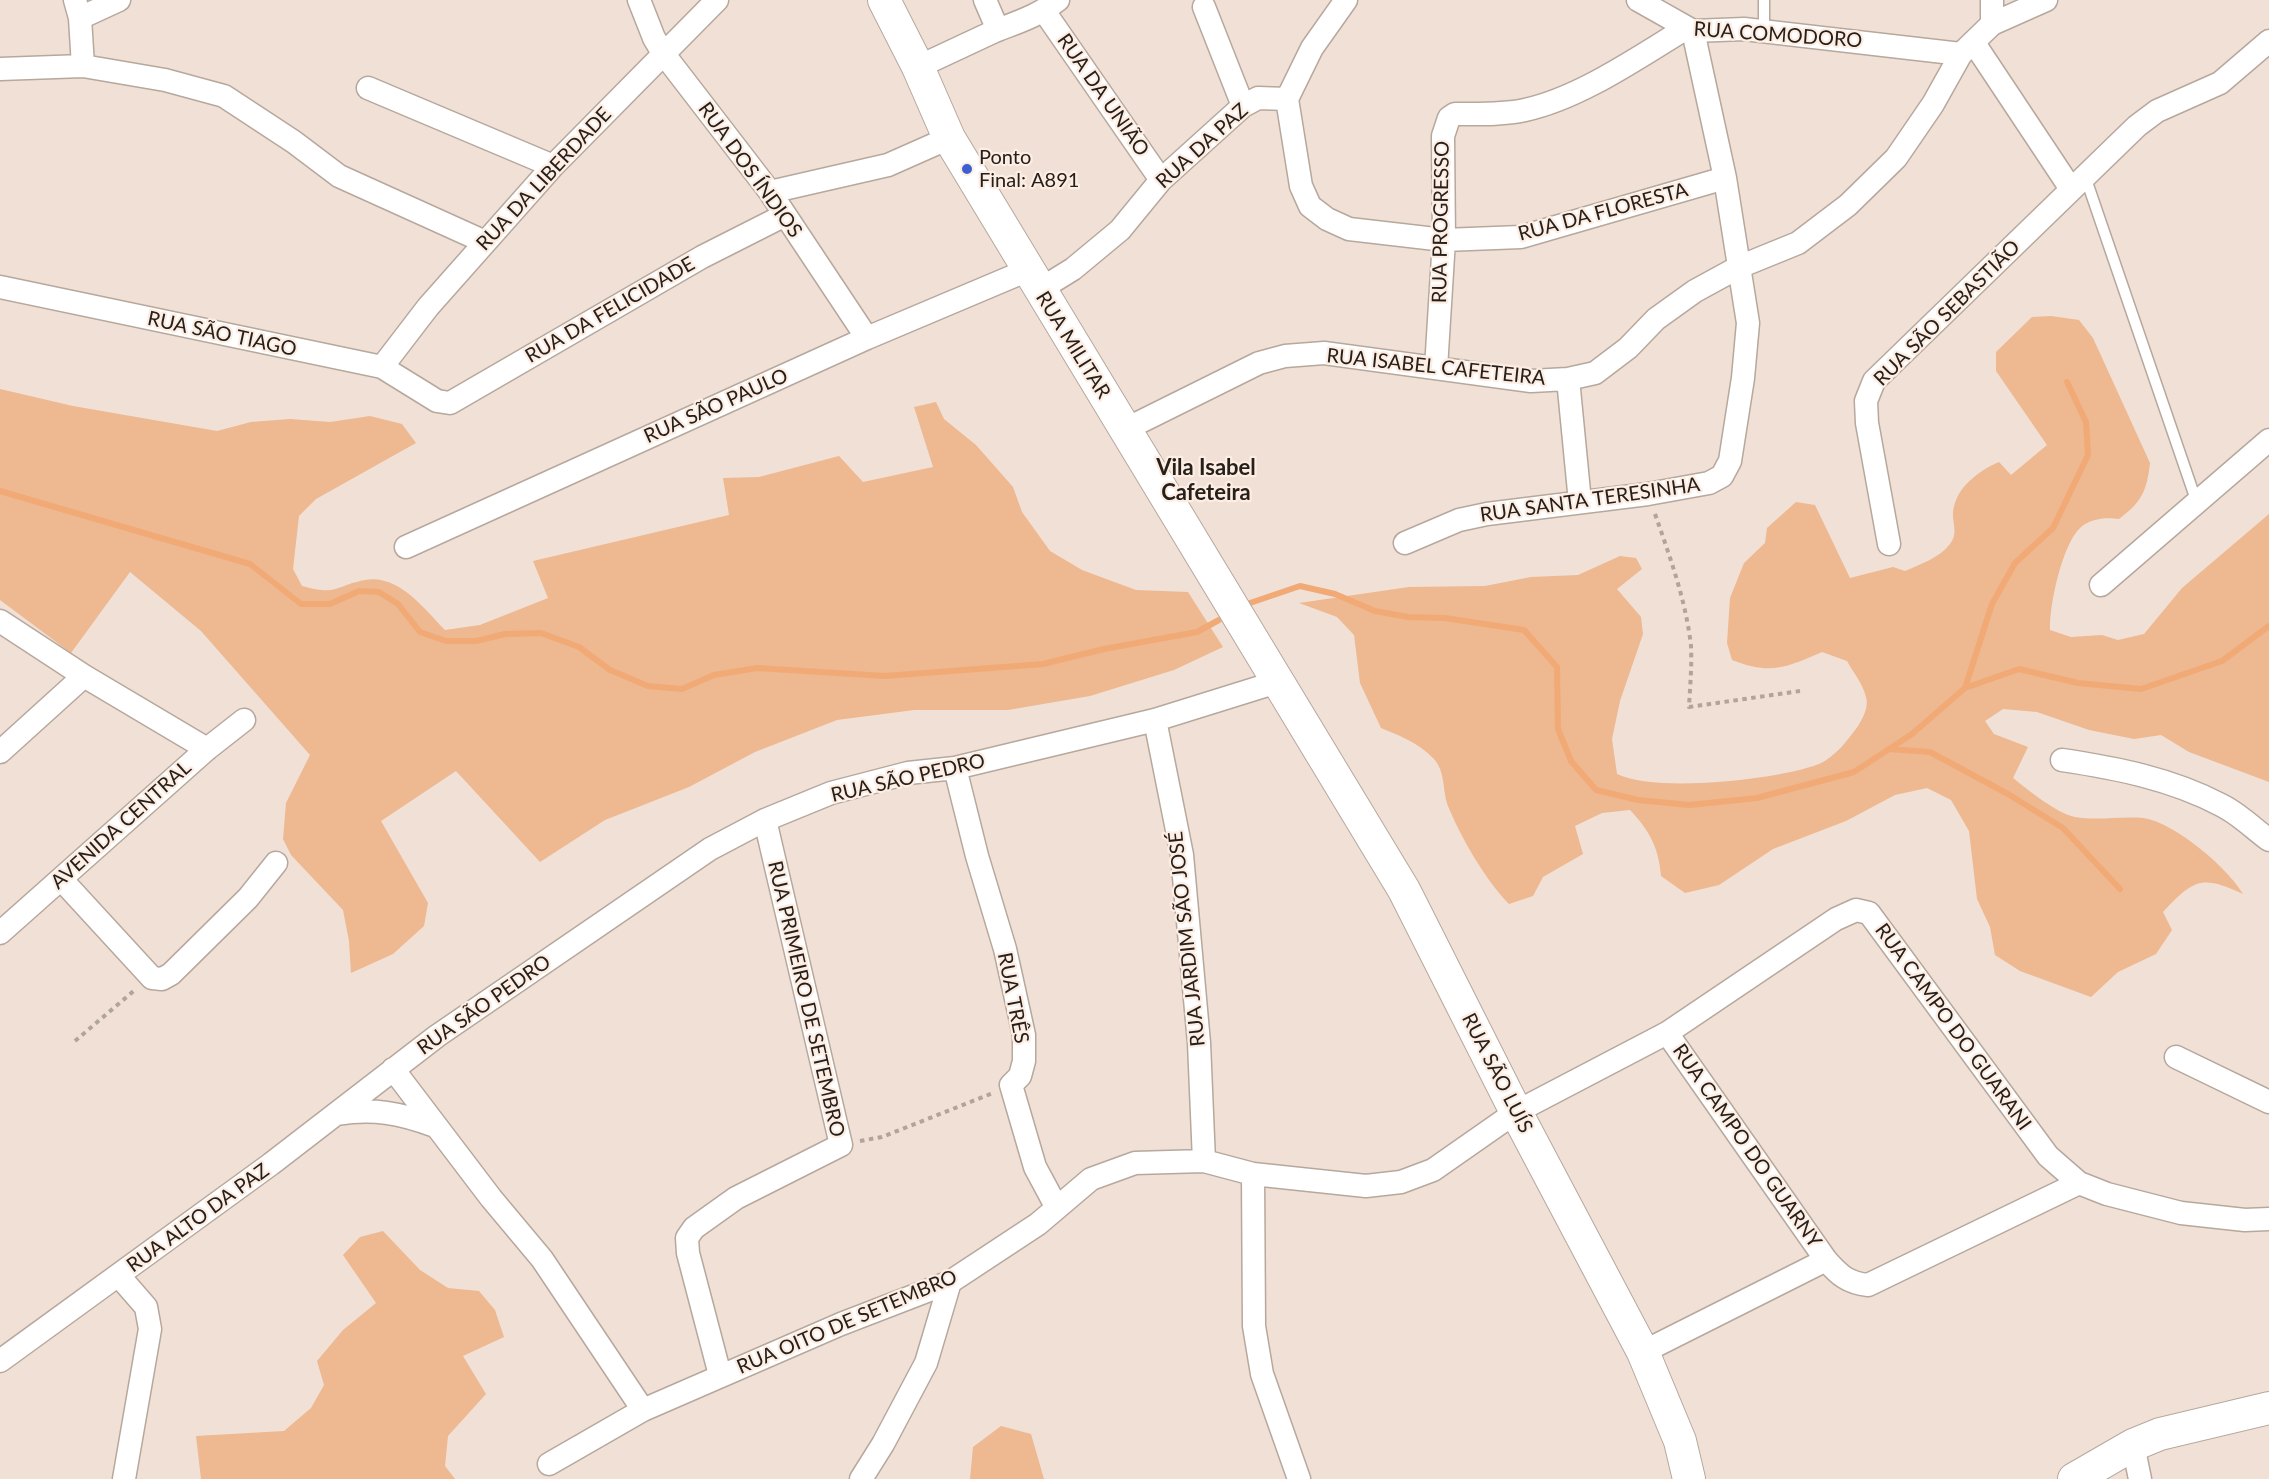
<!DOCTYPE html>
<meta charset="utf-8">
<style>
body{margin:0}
canvas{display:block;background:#f0e0d5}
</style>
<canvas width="2269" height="1479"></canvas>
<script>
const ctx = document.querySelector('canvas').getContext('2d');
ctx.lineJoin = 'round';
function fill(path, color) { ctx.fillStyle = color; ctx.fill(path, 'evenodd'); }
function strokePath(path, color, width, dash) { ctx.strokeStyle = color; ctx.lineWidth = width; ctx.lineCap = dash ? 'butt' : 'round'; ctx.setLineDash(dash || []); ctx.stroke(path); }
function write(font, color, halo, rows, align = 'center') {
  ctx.font = font + ' Lato,sans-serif'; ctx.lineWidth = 4.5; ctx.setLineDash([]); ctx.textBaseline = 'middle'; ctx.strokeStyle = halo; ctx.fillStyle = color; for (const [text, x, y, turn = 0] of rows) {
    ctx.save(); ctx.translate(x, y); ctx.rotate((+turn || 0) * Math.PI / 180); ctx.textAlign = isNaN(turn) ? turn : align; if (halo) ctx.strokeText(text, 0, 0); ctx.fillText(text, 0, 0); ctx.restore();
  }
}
fill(new Path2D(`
 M2051,316L2079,320L2093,338L2150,463C2147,490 2142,502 2119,519C2107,517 2090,518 2080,528C2062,545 2049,606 2050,630L2071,637L2102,635L2118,640L2144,634L2182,588L2269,514V782L2189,752L2161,735L2134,739L2089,730L2037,712L2003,709L1985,721L1994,734L2028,747L2013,778C2028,790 2056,813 2075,817C2097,821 2121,816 2143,818C2174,822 2228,868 2243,894C2201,874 2193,880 2163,912L2172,930L2156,954L2118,972L2091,997L2020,971L1995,955L1990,927L1977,899L1969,831L1951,800L1927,788L1895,795L1846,821L1773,849L1719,885L1685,893L1661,876C1659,848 1649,830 1630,810L1602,813L1575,826L1583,854L1543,877L1533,896L1509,904C1485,879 1461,838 1448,806C1442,790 1446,771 1433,758C1419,743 1398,735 1381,728L1360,683L1354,635L1337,617L1299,603L1409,587L1485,586L1531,577L1578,575L1620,556L1636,558L1642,569L1617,589L1641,617L1643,634L1620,701L1612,739L1617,774C1656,793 1777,780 1819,764C1835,757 1848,740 1858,726C1863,718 1869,707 1866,697C1863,684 1853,672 1847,661L1822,652C1785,668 1771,675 1732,660L1727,643L1730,598L1744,563L1765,543L1767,528L1796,502L1815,505L1850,578L1893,567L1905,571C1921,564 1939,558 1950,544C1957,535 1954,527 1953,517C1952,490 1978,471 1999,462L2011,475L2047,445L1996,371V352L2032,317Z
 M0,389L73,406L217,431L251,422L290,419L330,422L370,416L402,424L416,443L316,499L299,516L293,569L302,586C338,596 334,586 365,580C399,574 424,609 445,630L480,625L548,598L533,561L729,515L723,478L759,477L839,456L863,482L933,467L914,407L936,402L944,419L976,445L1013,487L1022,512L1050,551L1082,570L1136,590L1188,592L1223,647L1174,670L1090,696L1008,710H914L837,720L755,752L689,787L605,820L540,862L456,771L381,821L428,903L424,926L393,954L351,973L349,941L343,910L291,855L283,839L286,803L310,755L201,631L130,572L71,653L0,600Z
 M383,1231L420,1270L448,1288L479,1291L495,1310L504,1337L463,1356L486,1394L448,1436L445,1466L455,1479H201L196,1436L284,1431L311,1408L324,1385L317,1361L343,1330L376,1303L343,1255L360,1237Z
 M1001,1426L1031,1434L1044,1479H970L973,1447Z`), '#eeb891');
strokePath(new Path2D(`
 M0,491L250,564L301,604H330L359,591L379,592L398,604L420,632L446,641H476L505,634L541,633L579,647L610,670L648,686L682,689L714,675L757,668L885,676L1043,664L1104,649L1197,632L1219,620
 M1250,603L1300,586L1335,594L1375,611L1408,617L1445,618L1524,630L1557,667L1558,729L1571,761L1596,790L1638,800L1689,805L1757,798L1854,772L1912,734L1965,688L2019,669L2078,683L2141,689L2222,661L2269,626
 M1965,688L1992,604L2015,563L2053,528L2088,455L2086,422L2067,382
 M1889,749L1930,752L2008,794L2063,828L2120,889`), '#f1aa76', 6);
const lane = new Path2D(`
 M1764,31V0
 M2085,176L2197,503`);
const street = new Path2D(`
 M75,0L80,18L83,66
 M639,0L654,38L663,53L770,192L867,338
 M985,0L998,30
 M1638,0L1693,31L1744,29L1961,54
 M1992,0V24
 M1204,7L1243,106
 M1044,11L1161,180
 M80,18L119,0
 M1974,43L2071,189
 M918,67C944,55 969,43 995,31C1018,22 1038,16 1058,0
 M0,69L83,66L165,80L224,96L294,142L339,176L485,242
 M368,88L553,166
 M1287,99L1301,186L1310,206L1327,219L1349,229L1444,240L1521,237L1725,178
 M770,192L888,165L949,138
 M0,287L382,367L437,401L450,403L702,257L785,215
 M1039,290L1073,269L1120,230L1161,180L1243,106L1258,98L1287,99L1312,48L1346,0
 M382,367L428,307L553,166L717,0
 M1436,368L1444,240L1443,136L1449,118L1455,114C1478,114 1502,115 1525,110C1580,98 1637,58 1685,29
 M1568,379L1580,502
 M1126,429L1259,363L1285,356L1324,353L1531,381L1568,379L1595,373L1628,348L1656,319L1695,291L1739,267L1798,243L1848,205L1896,158L1933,104L1961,54L1992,24L2046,0
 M1405,543L1459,520L1487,514L1648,494L1709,483L1722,476L1730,461L1743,378L1748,323L1725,178L1693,31
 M1889,544L1867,423L1866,401L1874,381L2137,126L2157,111L2220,83L2269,41
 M406,547L867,338L1028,270
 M2101,585L2269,440
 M0,621L84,676L207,749
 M1155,720L1182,855L1199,1043L1204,1161
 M0,752L84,676
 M2062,760C2116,768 2172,779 2221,805C2238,813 2254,829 2269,840
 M955,768L977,856L1005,949L1024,1035V1061L1020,1076L1011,1085L1035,1167L1057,1208
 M61,879L152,978L162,979L171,974L248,898L276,863
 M0,933L207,749L244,720
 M1667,1033L1826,1260C1839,1275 1848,1283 1868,1285L2079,1183
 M2176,1057L2269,1102
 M393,1069L491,1198L542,1259L643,1410
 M337,1114C373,1108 400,1113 435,1126
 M1253,1174L1254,1326L1262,1374L1299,1479
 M119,1276L146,1307L150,1329L124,1479
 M1643,1352L1826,1260
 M0,1361L271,1164L437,1036L710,849L765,820L831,793L908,773L955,768L1155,720L1277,682
 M720,1375L688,1253L687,1238L694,1228L736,1198L841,1145L765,820
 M2133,1445L2140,1479
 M549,1464L643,1410L841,1324L950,1282L1038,1224L1091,1179L1135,1163L1204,1161L1253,1174L1366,1186L1401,1182L1433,1170L1516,1112L1667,1033L1836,919L1856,910L1869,913L2048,1156L2079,1183L2107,1194L2181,1213L2245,1220L2269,1219
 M861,1479L883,1444L926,1363L950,1282`);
const secondary = new Path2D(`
 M884,0L918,67L949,138L1404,890L1516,1112L1643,1352L1680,1441L1689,1479
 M2074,1479L2133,1445L2160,1434L2269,1408`);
strokePath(lane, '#b7a89d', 13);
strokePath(street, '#b7a89d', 25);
strokePath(secondary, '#b7a89d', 34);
strokePath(new Path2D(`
 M1655,514C1670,557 1686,601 1691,646C1692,666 1690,687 1689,707L1800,691
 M75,1041L136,989
 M860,1141L882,1137L993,1093`), '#b1a49b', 4, [4.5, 4.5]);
strokePath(lane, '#fff', 10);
strokePath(street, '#fff', 22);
strokePath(secondary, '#fff', 32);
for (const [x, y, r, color] of [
 [967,169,6,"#3c5fd1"]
]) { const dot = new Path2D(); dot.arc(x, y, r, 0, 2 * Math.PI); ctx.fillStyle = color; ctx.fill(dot); strokePath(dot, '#fdede2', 2); }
write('20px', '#26201c', '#fdede2', [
 ["RUA COMODORO",1778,35,4],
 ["RUA DA UNIÃO",1103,95,55],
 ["RUA DA PAZ",1202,146,-42],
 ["RUA DOS ÍNDIOS",750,170,54],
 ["RUA DA LIBERDADE",544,179,-47],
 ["RUA DA FLORESTA",1603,212,-15],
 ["RUA PROGRESSO",1441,222,-89],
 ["RUA DA FELICIDADE",610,310,-30],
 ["RUA SÃO SEBASTIÃO",1947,313,-45],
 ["RUA SÃO TIAGO",222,334,12],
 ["RUA MILITAR",1073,345,58],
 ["RUA ISABEL CAFETEIRA",1436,367,6],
 ["RUA SÃO PAULO",716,406,-24],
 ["RUA SANTA TERESINHA",1590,500,-8],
 ["RUA SÃO PEDRO",908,778,-13],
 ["AVENIDA CENTRAL",121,825,-42],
 ["RUA JARDIM SÃO JOSÉ",1187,939,-96],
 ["RUA TRÊS",1013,998,79],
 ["RUA PRIMEIRO DE SETEMBRO",806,999,77],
 ["RUA SÃO PEDRO",484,1005,-35],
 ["RUA CAMPO DO GUARANI",1953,1027,54],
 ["RUA SÃO LUÍS",1497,1073,63],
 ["RUA CAMPO DO GUARNY",1747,1146,55],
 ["RUA ALTO DA PAZ",198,1218,-36],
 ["RUA OITO DE SETEMBRO",847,1322,-23]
]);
write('20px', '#26201c', '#fdede2', [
 ["Ponto",979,158],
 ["Final: A891",979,181]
], 'left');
write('bold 22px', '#26201c', '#fdede2', [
 ["Vila Isabel",1206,468],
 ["Cafeteira",1206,493]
]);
</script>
